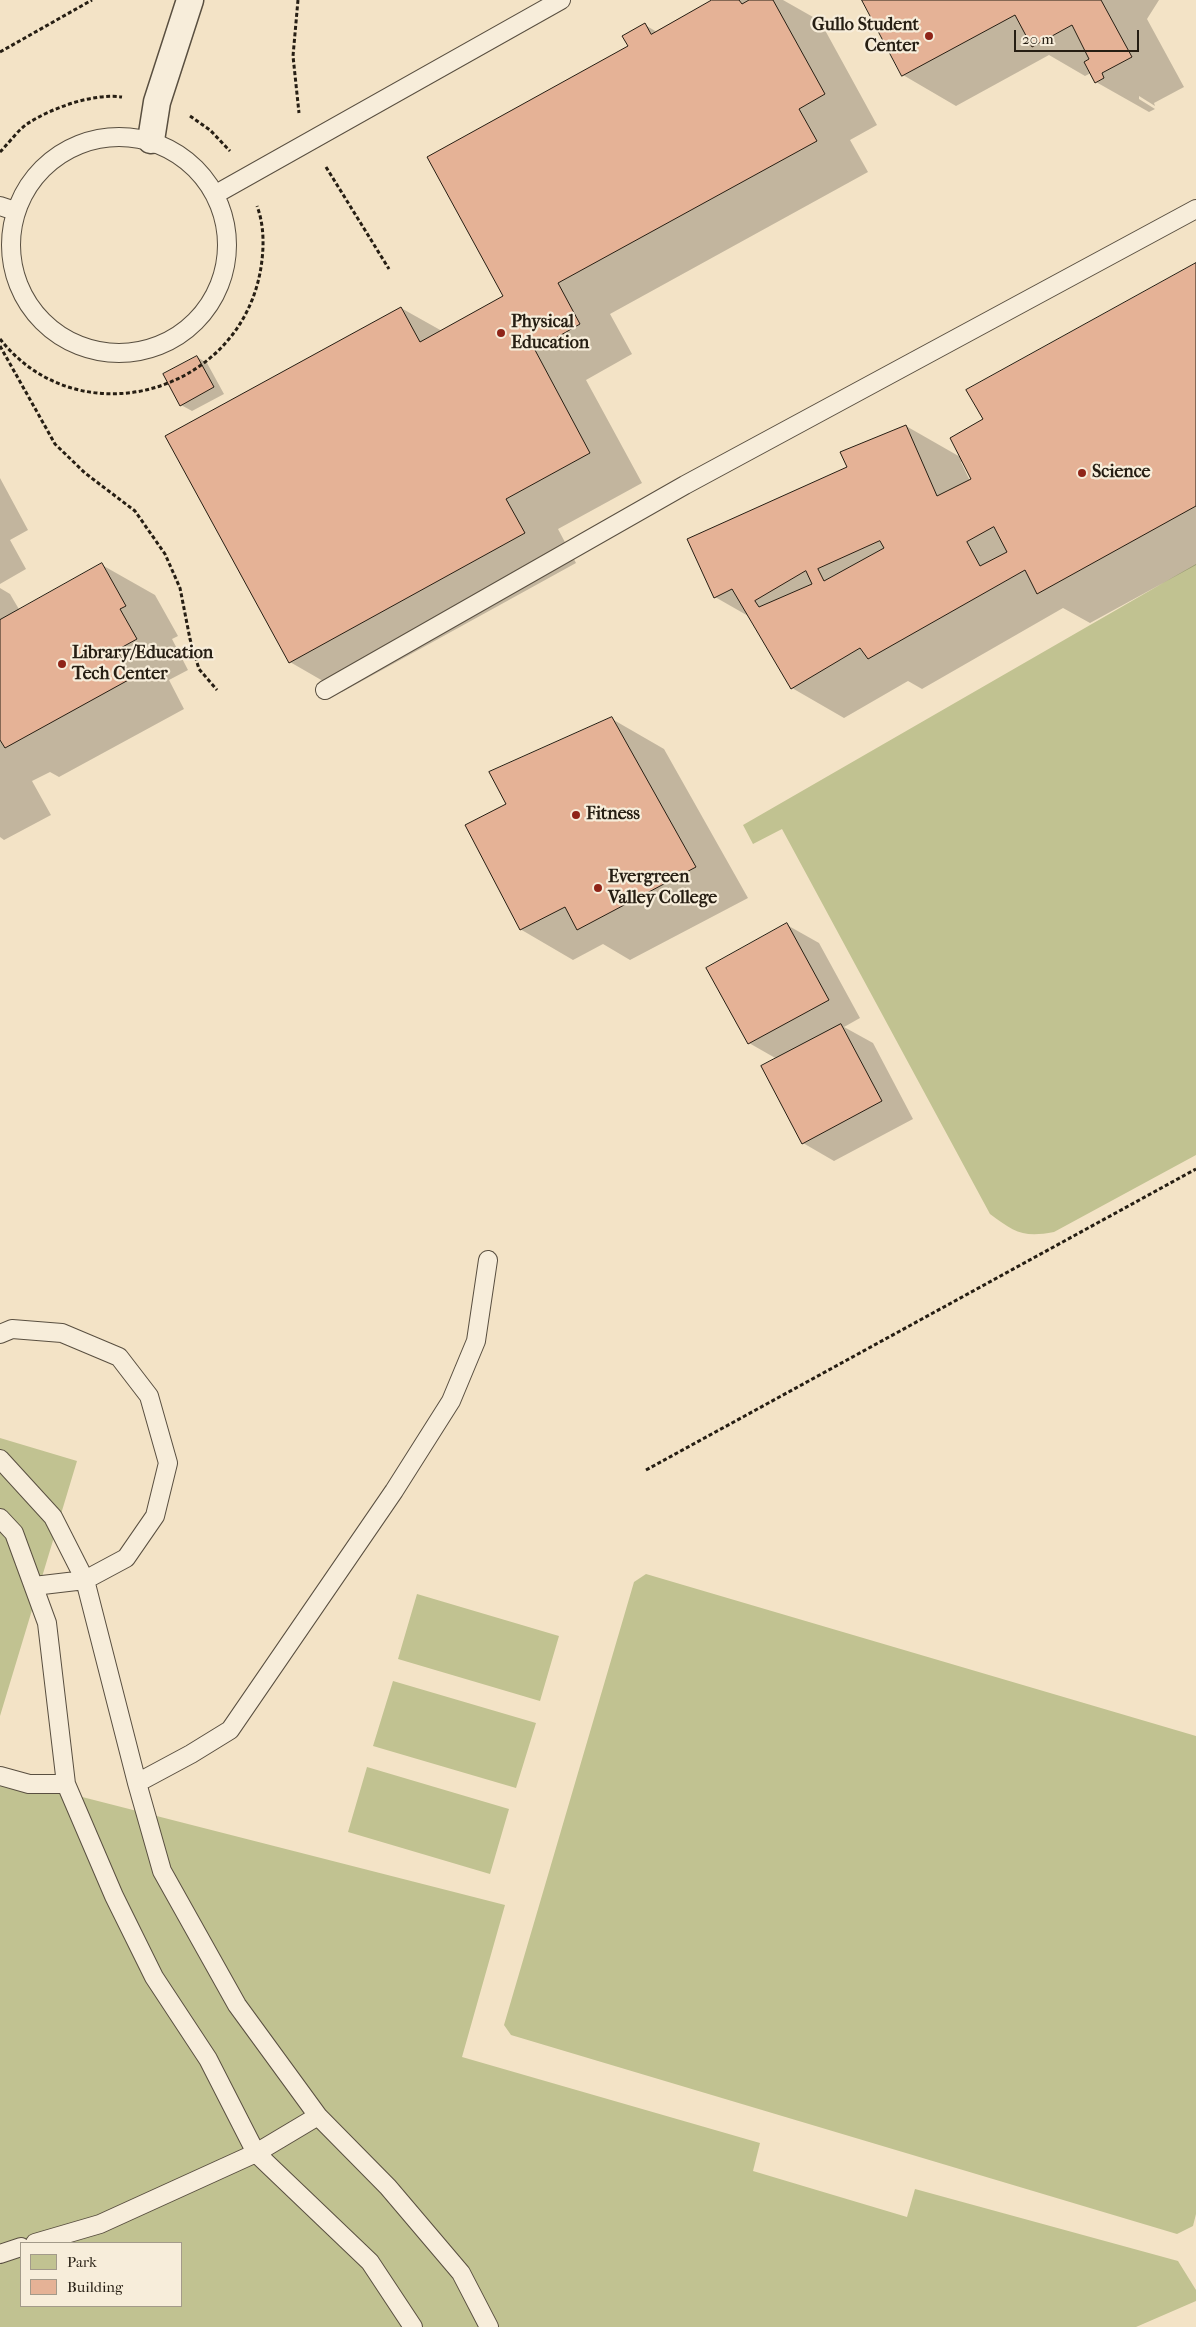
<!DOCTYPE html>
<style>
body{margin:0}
#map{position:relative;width:1196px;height:2327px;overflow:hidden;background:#f3e3c6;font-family:"IM FELL French Canon",serif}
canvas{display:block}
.legend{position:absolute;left:20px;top:2242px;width:162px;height:65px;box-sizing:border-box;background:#f7edda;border:1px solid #a39a8a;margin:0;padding:6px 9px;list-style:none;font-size:15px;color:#261e13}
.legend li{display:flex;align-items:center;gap:10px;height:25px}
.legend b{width:25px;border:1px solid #a39a8a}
.scale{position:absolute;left:1014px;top:30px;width:125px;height:22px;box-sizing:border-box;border:2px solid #261e13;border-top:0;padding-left:6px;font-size:15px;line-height:18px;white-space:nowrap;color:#261e13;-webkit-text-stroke:4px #f7edda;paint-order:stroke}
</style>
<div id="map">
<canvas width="1196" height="2327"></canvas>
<ul class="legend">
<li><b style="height:14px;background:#c1c291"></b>Park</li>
<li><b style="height:14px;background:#e5b296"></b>Building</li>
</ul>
<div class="scale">20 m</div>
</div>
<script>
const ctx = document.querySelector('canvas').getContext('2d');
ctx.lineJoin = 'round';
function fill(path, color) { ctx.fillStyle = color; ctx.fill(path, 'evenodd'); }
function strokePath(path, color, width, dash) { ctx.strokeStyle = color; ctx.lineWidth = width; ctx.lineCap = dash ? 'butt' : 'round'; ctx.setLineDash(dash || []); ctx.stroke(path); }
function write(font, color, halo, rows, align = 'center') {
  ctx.font = font + ' "IM FELL French Canon",serif'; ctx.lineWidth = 4.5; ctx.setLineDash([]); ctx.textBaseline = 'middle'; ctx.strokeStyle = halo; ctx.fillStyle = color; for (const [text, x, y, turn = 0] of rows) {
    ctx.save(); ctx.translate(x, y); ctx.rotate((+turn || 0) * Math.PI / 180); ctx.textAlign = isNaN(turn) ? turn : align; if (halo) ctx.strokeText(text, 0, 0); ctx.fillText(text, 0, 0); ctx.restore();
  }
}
fill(new Path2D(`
 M1196,564V1155L1054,1232C1023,1238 1014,1232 990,1214L782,829L753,844L743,825Z
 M0,1438L77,1461L0,1716Z
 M646,1574L1196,1736V2214L1193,2226L1177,2234L511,2035L504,2025L634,1582Z
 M417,1594L559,1636L540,1701L398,1659Z
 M393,1681L536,1723L516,1788L373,1746Z
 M367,1767L509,1809L490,1874L348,1832Z
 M0,1776L505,1905L462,2057L760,2143L753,2171L907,2217L915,2189L1178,2261L1196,2290V2301L1136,2327H0ZM21,2243H181V2306H21Z`), '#c1c291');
fill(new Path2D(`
 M715,0H783L820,21L877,125L850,140L868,172L610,314L632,354L586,380L642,483L558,529L576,563L342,692L290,662L401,308L442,331L505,296L630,47L645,25L657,32Z
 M863,0H1159L1147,19L1184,87L1154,103L1155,106L1139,96V99L1155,109L1149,112L1096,82L1091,73L1085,76L1049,55L956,106L903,75Z
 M1196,265V565L1090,623L1063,608L922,689L908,681L844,718L792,688L750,617L715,597L849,468L906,426L962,458L985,420ZM963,461L972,480L970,481L961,462Z
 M197,357L207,363L224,394L192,411L181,405Z
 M0,478L28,530L10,540L26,569L0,584Z
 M102,565L155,595L178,636L172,639L188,670L169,680L184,709L59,777L50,772L32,781L51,815L4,840L0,837V588L10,594L20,611Z
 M612,719L664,749L748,898L630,960L603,944L573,960L520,929L508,805Z
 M787,925L819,943L860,1018L844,1027L873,1043L913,1119L834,1161L803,1143L777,1059L749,1043Z`), '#0003');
const building = new Path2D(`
 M712,0H739L742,4L749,0H773L825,94L799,109L817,141L558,283L580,324L535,350L590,453L506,499L525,533L289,663L165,436L401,307L420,342L503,296L427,157L628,46L622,36L645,23L651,34Z
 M862,0H1101L1132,57L1102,73L1104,78L1095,83L1084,62L1089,59L1072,25L1032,47L1015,15L902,76Z
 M1196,263V506L1037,594L1025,570L868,659L860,648L791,689L732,589L714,598L687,539L847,467L840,452L906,425L937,496L971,479L950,438L983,419L966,390ZM994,527L1007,552L980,566L967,542ZM880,541L884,548L824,581L818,569ZM806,571L812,584L759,607L755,601Z
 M197,356L214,387L180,406L163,374Z
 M102,563L126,606L120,609L137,639L117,650L132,678L5,748L0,740V620Z
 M612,717L696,867L577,930L565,907L520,930L465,825L506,804L489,772Z
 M787,923L829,1000L748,1044L706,968Z
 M841,1024L882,1101L802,1144L761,1066Z`);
fill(building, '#e5b296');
strokePath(building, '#261e13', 1);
const service = new Path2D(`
 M11 245a108 108 0 1 1 216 0a108 108 0 1 1-216 0Z
 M216,194L561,0
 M0,206L15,211
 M325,690L685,485L1196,209
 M0,1334L12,1329L62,1333L119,1357L149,1396L168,1463L155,1516L126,1558L85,1580L34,1586
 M0,1459L53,1517L85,1580L137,1783L162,1871L237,2005L318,2116L388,2187L461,2273L489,2327
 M0,1518L14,1533L47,1623L66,1784L114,1896L154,1977L208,2059L256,2153L370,2262L413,2327
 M0,1776L29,1784H66
 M137,1783L191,1754L230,1730L394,1491L451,1401L476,1341L488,1260
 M35,2243L100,2224L256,2153L318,2116
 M0,2254L21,2247`);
const pedestrian = new Path2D(`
 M151,140L157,102L190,0`);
strokePath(service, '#594f40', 20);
strokePath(pedestrian, '#594f40', 29);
strokePath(new Path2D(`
 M298,0L293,56L299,113
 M0,52L92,0
 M190,116L210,130L230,151
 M0,152C9,143 17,131 27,124C51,108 93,93 122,97
 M326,167L389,269
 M0,339C78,438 236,395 260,273C264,252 265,227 257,206
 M0,346L55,444L85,473L135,511L165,554L180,588L190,639L199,669L217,690
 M646,1470L1196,1169`), '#261e13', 3, [4, 2.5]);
strokePath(service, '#f7edda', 18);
strokePath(pedestrian, '#f7edda', 26);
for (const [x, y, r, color] of [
 [929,36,5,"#8f2418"],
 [501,333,5,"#8f2418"],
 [1082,473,5,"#8f2418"],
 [62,664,5,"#8f2418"],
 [576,815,5,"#8f2418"],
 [598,888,5,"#8f2418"]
]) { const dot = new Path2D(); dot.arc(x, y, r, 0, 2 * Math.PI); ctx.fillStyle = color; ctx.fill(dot); strokePath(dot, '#f7edda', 2); }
write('bold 18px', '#261e13', '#f7edda', [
 ["Gullo Student",919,26,"right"],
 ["Center",919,47,"right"],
 ["Physical",511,323],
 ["Education",511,344],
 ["Science",1092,473],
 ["Library/Education",72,654],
 ["Tech Center",72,675],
 ["Fitness",586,815],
 ["Evergreen",608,878],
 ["Valley College",608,899]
], 'left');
</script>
